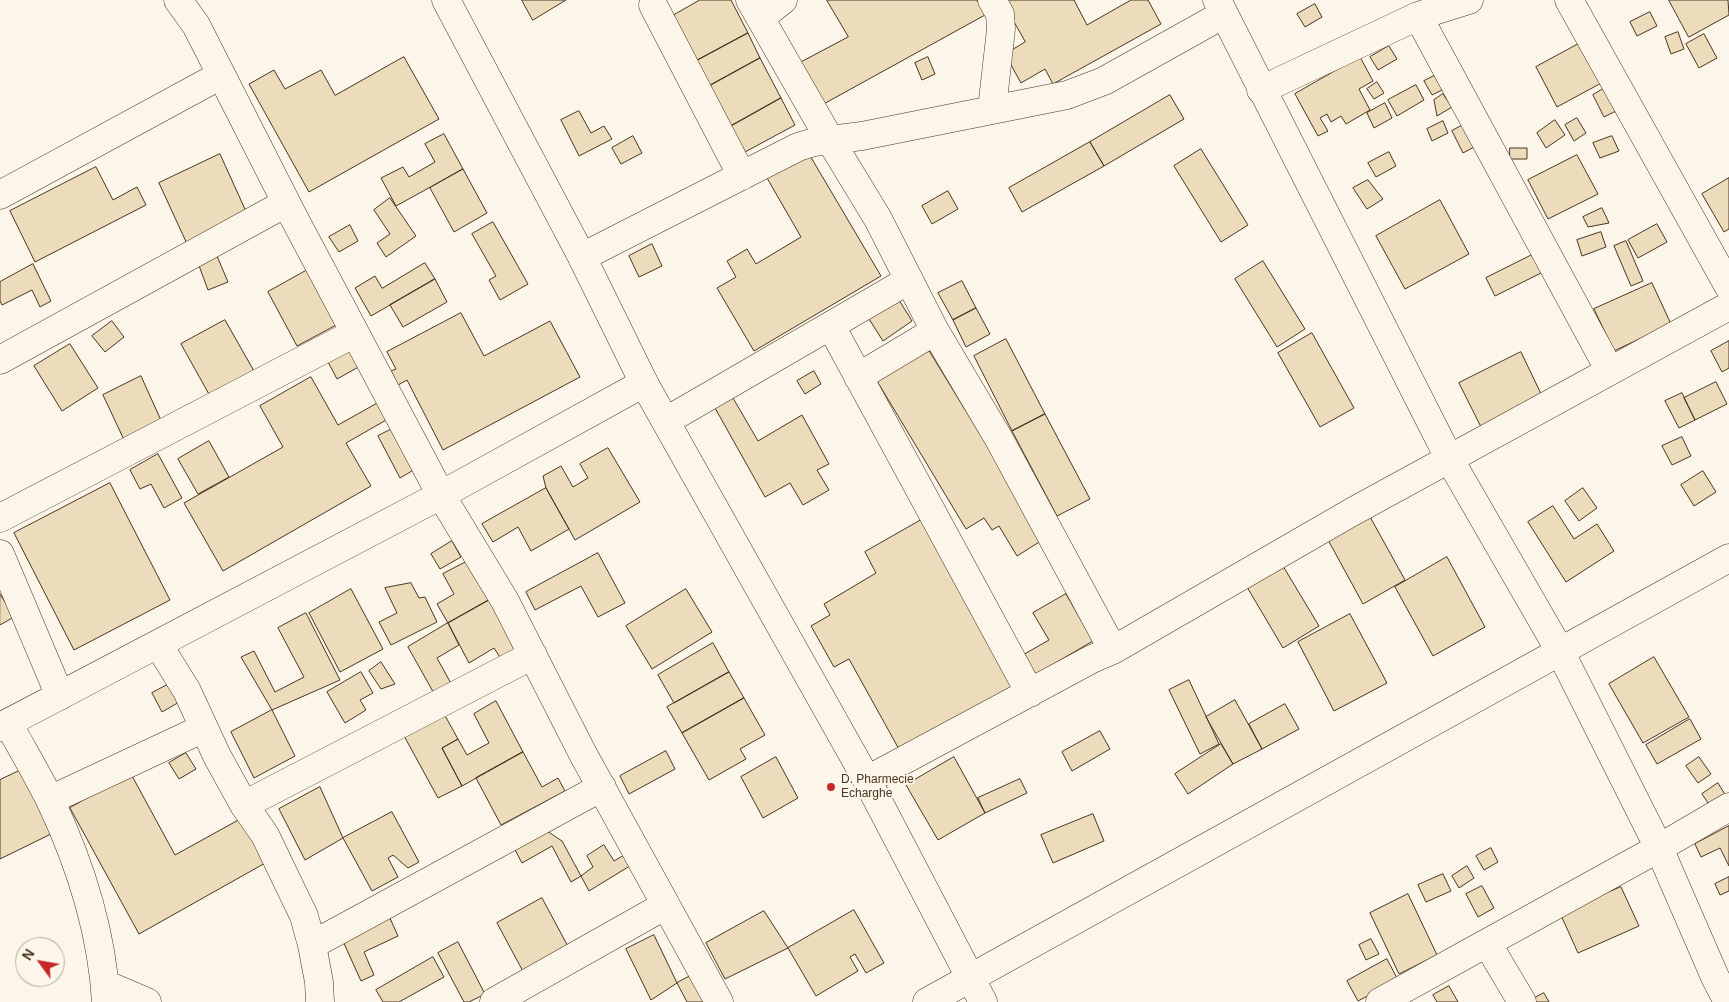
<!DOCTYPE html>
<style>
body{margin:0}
#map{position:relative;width:1729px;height:1002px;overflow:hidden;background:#fbf6e9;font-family:Helvetica,sans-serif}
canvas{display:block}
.north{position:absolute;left:15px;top:937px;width:50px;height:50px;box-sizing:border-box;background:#fbf6e9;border:1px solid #b4a999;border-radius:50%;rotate:302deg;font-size:14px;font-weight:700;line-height:20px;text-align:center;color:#4a3520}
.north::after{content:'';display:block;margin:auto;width:18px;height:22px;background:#c62828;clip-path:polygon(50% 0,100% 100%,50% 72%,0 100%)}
</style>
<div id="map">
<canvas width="1729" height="1002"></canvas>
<div class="north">N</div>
</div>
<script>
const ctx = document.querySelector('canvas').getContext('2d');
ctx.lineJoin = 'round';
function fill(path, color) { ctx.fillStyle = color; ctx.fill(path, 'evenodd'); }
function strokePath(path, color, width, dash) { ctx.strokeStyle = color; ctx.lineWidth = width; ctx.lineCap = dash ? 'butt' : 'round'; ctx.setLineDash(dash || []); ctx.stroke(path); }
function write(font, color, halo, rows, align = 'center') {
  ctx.font = font + ' Helvetica,sans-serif'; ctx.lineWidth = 4; ctx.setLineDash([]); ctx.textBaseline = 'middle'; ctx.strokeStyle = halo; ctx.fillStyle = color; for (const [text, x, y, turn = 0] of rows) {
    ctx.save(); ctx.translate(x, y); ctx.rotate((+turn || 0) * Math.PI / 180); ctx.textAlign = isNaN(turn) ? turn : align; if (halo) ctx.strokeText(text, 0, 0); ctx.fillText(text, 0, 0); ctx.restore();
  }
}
const building = new Path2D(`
 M522,0H566L533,20Z
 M700,0H731L748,33L694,62L669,18Z
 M827,0H977L985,15L820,106L797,64L848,37Z
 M1002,0H1074L1087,25L1131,0H1148L1161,24L1053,84L1045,69L1021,83L1005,54L1025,42Z
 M1669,0H1728L1729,15L1689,37Z
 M1315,4L1322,17L1305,27L1297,14Z
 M1650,12L1657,26L1637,36L1630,22Z
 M1678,32L1684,49L1671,54L1665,37Z
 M748,33L760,58L709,86L694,62Z
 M1704,34L1717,58L1699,68L1686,44Z
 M1584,41L1605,81L1557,107L1536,67Z
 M1389,46L1397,59L1378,70L1370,57Z
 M404,57L439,119L309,192L249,84L274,70L285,89L321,70L335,95Z
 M928,57L935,74L922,80L915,63Z
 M1360,57L1373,81L1359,89L1370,110L1346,124L1341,116L1331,122L1327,114L1320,118L1328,131L1318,136L1295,94Z
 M760,58L781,98L731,126L709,86Z
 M1436,75L1444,89L1432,95L1424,81Z
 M1377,82L1384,93L1374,99L1367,89Z
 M1416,85L1424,100L1397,116L1388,100Z
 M1608,86L1620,109L1604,117L1593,95Z
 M1443,94L1452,107L1437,116L1434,100Z
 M1170,95L1184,119L1104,166L1090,142Z
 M781,98L795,125L745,152L731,126Z
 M1385,103L1392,118L1374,128L1367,113Z
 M579,111L591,133L604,126L612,139L579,156L561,120Z
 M1577,118L1586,133L1574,141L1565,125Z
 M1555,120L1565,135L1546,148L1537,133Z
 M1443,121L1448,133L1432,141L1427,129Z
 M1463,125L1474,147L1463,153L1452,131Z
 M444,134L463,169L396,206L381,178L403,167L409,177L435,162L425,144Z
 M633,136L642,153L621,164L612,148Z
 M1612,136L1619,151L1600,158L1593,143Z
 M1090,142L1104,166L1022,212L1009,188Z
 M1510,148H1527V159H1510Z
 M1201,149L1248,225L1221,242L1174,166Z
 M1389,152L1396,166L1376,177L1368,163Z
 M220,154L249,218L188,246L159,183Z
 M809,154L881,276L754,351L717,288L736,277L727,261L747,249L756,264L801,237L767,178Z
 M1577,155L1598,194L1548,219L1528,180Z
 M96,167L113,200L137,187L146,205L35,262L10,211Z
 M463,169L487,213L454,232L430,188Z
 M1729,178V229L1724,232L1702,194Z
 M1368,180L1383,199L1367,209L1353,188Z
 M948,191L958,209L932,224L922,206Z
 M390,198L416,236L386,257L377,243L390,234L374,210Z
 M1440,200L1469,254L1405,289L1376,236Z
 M1602,208L1609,223L1588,227L1583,217Z
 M493,222L528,284L500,300L489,280L496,276L472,234Z
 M1657,224L1667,242L1638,258L1628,240Z
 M350,225L358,241L339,252L329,237Z
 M1601,232L1606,247L1582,256L1577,240Z
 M1626,241L1643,281L1631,286L1614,246Z
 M652,244L662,266L639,277L629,256Z
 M1536,253L1545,271L1495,296L1486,278Z
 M217,256L228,282L208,290L198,263Z
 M1263,261L1305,329L1277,347L1235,279Z
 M425,263L435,279L371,316L355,288L375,276L382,288Z
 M33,264L51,301L40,307L32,290L2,305L0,301V282Z
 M311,268L340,323L297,346L268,292Z
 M435,279L447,302L403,327L390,305Z
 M962,281L976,308L953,320L938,293Z
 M1652,283L1671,324L1614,351L1594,309Z
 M899,300L912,321L883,341L869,319Z
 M976,308L990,334L966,347L953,320Z
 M461,313L484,356L550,321L580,377L443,450L407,380L398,385L391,371L396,369L387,352Z
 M225,320L254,371L210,396L181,344Z
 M112,321L124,337L105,352L92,336Z
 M1312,333L1354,408L1320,427L1278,353Z
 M1006,339L1045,414L1012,431L974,356Z
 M1729,341V368L1722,372L1711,351Z
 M70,344L98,388L62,411L34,366Z
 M925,344L1044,539L1017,556L999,526L992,530L984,518L966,529L874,376Z
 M352,346L362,365L337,379L327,360Z
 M1521,352L1543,398L1482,429L1459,383Z
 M814,371L821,384L805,394L797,381Z
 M141,376L164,427L126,444L103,395Z
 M311,377L338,425L379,402L388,419L346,443L371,486L223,571L184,503L283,447L260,406Z
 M1716,382L1727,404L1695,420L1684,398Z
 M1682,393L1695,420L1679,428L1665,401Z
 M733,398L758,441L802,415L829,464L817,470L829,490L803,505L790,483L765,497L715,408Z
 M1045,414L1090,499L1057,516L1012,431Z
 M396,427L417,468L400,478L378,436Z
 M1682,437L1691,456L1672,465L1662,446Z
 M209,441L229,477L198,494L178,459Z
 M608,448L640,502L575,540L546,488L543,476L561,466L573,487L588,478L580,464Z
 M158,454L182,498L164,508L151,484L140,489L130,470Z
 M1703,471L1716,492L1694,506L1681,485Z
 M110,483L170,600L74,650L14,533Z
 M546,488L569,529L531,551L518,527L493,542L482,524Z
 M1583,488L1597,508L1579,521L1565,501Z
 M1553,506L1574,539L1597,524L1614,551L1566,582L1528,522Z
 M1369,515L1405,580L1363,604L1327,538Z
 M923,519L1016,686L900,751L849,659L834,667L811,626L830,615L824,604L876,573L865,552Z
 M452,541L461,557L440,569L431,554Z
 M598,553L625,603L598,617L581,586L535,610L526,592Z
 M1447,557L1485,627L1433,656L1395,587Z
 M468,561L489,600L448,623L437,604L454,594L443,574Z
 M1283,566L1319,626L1283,648L1247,587Z
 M411,583L419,598L425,597L437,622L391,645L379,622L397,613L385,588Z
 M351,589L383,649L340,672L309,613Z
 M686,589L712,632L652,669L626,626Z
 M0,594L14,617L0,625Z
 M1066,594L1093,641L1033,676L1021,656L1049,640L1033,613Z
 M489,600L517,650L501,659L494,648L469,663L448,623Z
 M306,613L340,680L272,710L241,657L254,651L275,692L304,677L278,628Z
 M1350,614L1387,683L1334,711L1298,642Z
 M448,623L459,645L437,658L453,687L436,697L408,647Z
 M713,643L729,672L674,703L658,675Z
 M1654,657L1689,717L1643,743L1609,684Z
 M381,662L395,684L381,689L369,671Z
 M361,672L373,693L360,700L366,710L345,723L327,692Z
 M729,672L744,698L682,733L667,707Z
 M1189,680L1219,744L1200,754L1169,690Z
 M171,683L181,701L162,712L152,693Z
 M744,698L765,735L740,749L746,759L709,780L682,733Z
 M1235,700L1262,749L1233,764L1206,717Z
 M496,701L523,752L462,786L442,748L458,739L467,755L489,743L474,714Z
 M1285,704L1299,729L1262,749L1249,724Z
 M272,710L295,756L254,778L231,732Z
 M443,712L458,739L442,748L462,786L438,798L403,734Z
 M1690,719L1701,739L1657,764L1646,745Z
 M1100,731L1110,749L1072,771L1062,752Z
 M1221,744L1233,764L1188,794L1175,774Z
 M666,751L675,769L629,794L620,776Z
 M523,752L542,787L558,778L565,791L501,825L476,778Z
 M186,753L196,769L179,779L169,763Z
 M776,757L798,798L763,818L741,777Z
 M954,757L985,813L938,840L906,785Z
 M1699,757L1711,774L1698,783L1686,766Z
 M21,770L51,834L0,859V780Z
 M131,774L175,855L242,818L267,862L139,934L70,808Z
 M1020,779L1027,793L985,813L978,798Z
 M1718,783L1726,796L1710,806L1702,794Z
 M320,787L343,838L305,860L279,809Z
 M392,812L419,862L408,868L393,855L388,858L398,877L372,891L343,838Z
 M1093,814L1104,841L1053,863L1041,835Z
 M1729,826V866L1720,848L1701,857L1695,844Z
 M544,829L562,841L581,876L571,882L552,846L522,863L513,846Z
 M604,845L614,861L626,854L633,864L589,891L581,876L593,867L587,856Z
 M1491,848L1498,862L1484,870L1476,856Z
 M1467,866L1474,878L1459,888L1452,876Z
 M1443,874L1451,891L1426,902L1418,885Z
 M1729,877V891L1720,895L1715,884Z
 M1482,886L1494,908L1478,917L1466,894Z
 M1621,887L1639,926L1578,953L1560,913Z
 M1408,894L1437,955L1399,974L1370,913Z
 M542,898L571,952L526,977L497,923Z
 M854,910L884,963L866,973L855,954L850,957L858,971L816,996L788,948Z
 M764,911L788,948L725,979L706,943Z
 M389,916L398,936L364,952L374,975L361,981L342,939Z
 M654,935L677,983L651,1000L626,949Z
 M1371,939L1379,954L1366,960L1359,945Z
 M458,942L485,994L469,1002H464L438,953Z
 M433,957L444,977L399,1002H383L376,990Z
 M1387,959L1398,980L1358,1001L1347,981Z
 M696,973L712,1002H687L677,983Z
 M1449,986L1458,1002H1437L1433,995Z
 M1544,993L1549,1002H1532L1531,1000Z`);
fill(building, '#ecdcbc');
strokePath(building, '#4a3520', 1);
const minor = new Path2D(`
 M178,0L196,25L293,216L441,495L505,601L583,754L719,1002
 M750,0L830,140L878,219L935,331L999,439L1113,650
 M1217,0L1450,460L1560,651L1659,848L1715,977L1728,1002
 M1569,0L1729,287
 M653,5L742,176
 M1418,16L1610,371
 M760,18L783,0
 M1261,90L1418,16L1469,0
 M992,109L1001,29L1000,14L992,0
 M0,195L221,75
 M582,257L798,147L814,142L862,136L1067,95L1104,81L1224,14
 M831,326L1030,693
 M0,360L286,203
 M858,377L935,331
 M666,421L909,280
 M0,518L355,333
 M0,554L60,696
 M158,644L187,691L217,756L244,805L265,835L304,916L312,945L319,982L320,1002
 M8,723C22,749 37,774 50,800C80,863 102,933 106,1002
 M0,727L441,495L644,383
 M867,780L1092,659L1113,650L1352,512L1729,306
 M50,800L204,728
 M244,805L533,655
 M1487,943L1522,1002
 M312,945L602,787
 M105,984L147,1002
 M494,1002L666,905
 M927,1002L1729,558
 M1380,1002L1659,848L1729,807`);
const major = new Path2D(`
 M446,0L582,257L644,383L867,780L983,1002`);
strokePath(minor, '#4a3520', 29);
strokePath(major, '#4a3520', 29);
strokePath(minor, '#fbf6e9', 28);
strokePath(major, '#fbf6e9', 28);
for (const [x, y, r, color] of [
 [831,787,5,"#c62828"]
]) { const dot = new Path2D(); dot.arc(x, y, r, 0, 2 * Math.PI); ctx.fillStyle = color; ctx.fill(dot); strokePath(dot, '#fbf6e9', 2); }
write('12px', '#4a3520', '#fbf6e9', [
 ["D. Pharmecie",841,780],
 ["Echarghe",841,794]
], 'left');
</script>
